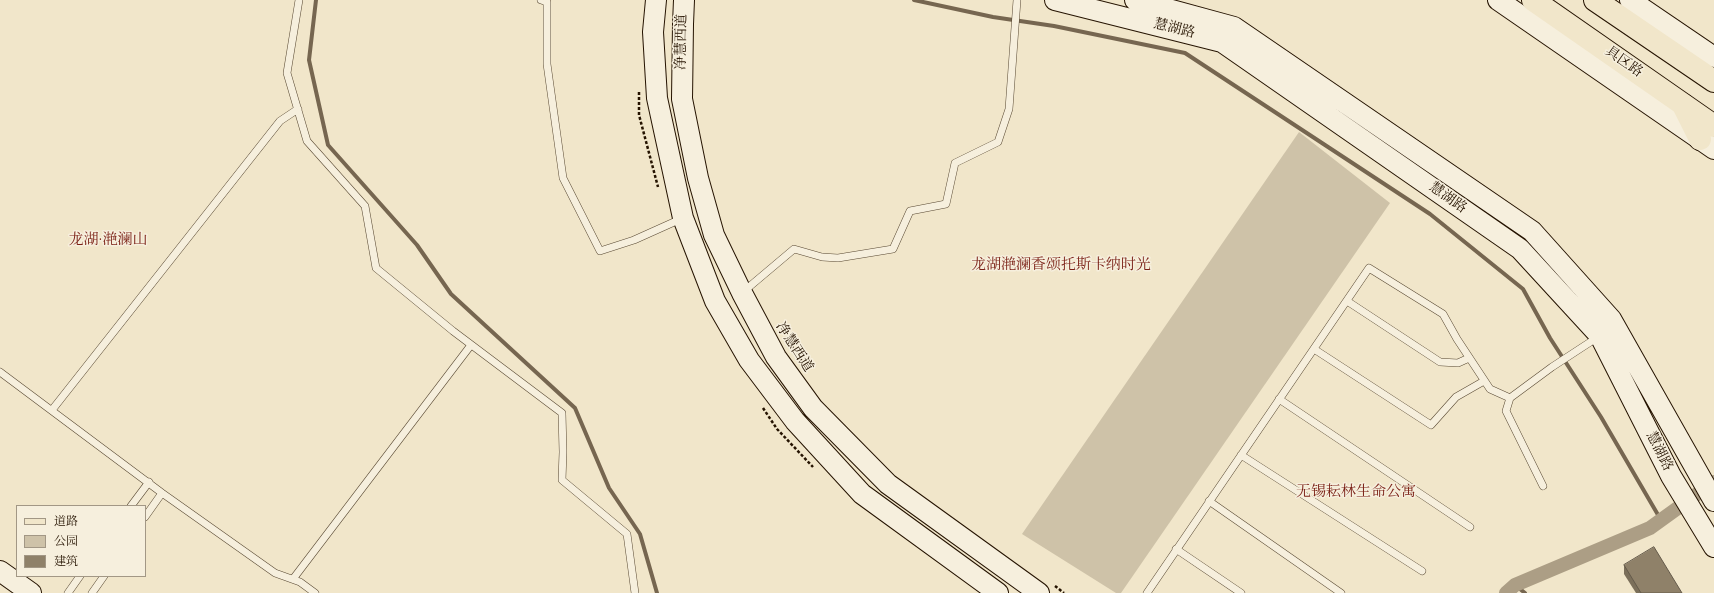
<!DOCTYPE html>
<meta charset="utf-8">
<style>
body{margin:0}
#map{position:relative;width:1714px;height:593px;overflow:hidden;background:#f1e6ca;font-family:"Sorts Mill Goudy","Noto Serif SC",serif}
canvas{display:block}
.legend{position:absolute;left:16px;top:505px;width:130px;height:72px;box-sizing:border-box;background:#f6efdd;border:1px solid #a29785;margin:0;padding:5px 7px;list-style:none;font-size:12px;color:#251300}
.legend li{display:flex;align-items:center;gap:8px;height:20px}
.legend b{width:20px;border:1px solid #a29785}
</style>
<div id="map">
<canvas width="1714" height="593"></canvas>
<ul class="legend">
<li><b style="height:5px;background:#f1e6ca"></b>道路</li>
<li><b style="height:11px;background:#cec2a8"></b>公园</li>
<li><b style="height:11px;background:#8f8169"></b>建筑</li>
</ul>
</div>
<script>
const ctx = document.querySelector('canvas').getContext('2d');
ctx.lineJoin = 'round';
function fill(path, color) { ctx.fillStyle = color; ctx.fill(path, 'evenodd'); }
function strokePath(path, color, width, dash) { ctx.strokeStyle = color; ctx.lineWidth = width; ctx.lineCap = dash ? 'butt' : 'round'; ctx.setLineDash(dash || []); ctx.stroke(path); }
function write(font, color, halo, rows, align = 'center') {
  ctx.font = font + ' "Sorts Mill Goudy","Noto Serif SC",serif'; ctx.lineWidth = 3; ctx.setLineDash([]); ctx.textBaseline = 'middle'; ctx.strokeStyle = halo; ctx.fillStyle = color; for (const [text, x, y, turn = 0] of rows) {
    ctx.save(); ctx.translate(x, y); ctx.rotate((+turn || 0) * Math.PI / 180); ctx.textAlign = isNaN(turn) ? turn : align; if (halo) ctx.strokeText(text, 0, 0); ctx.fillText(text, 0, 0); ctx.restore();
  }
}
fill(new Path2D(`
 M1299,132L1390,203L1121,593H1116L1022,534Z`), '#cec2a8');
strokePath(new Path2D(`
 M316,0L309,60L328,145L417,245L451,294L575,408L609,488L640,534L657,593
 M914,0L993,17L1054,26L1185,53L1430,214L1523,289L1550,338L1601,417L1661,520
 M1515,585L1525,593`), '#766650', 4);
strokePath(new Path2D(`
 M1506,593L1515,585L1650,528L1714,482`), '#ac9e85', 14);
const lane = new Path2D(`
 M299,0L287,73L307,141L365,206L376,268L453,331L562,413L563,452L562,480L627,534L635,593
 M541,0L547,2V64L563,178L600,251L634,240L683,218
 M743,292L794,249L822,257L838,258L893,249L910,211L946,204L955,163L998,142L1009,109L1017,0
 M1347,301L1440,362L1458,363L1469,358
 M1314,349L1431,425L1456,397L1484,381
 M0,372L162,493L275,573L300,582L315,593
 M1510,398L1506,411L1543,486
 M1279,399L1470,527
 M52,410L280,121L298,109
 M1241,455L1422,571
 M1209,501L1341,593
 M131,506L149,482
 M145,517L162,493
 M1176,549L1241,593
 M293,579L471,345
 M68,593L80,576
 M92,593L104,576
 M1147,593L1369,268L1443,314L1457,339L1490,389L1510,398L1552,367L1598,337`);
const secondary = new Path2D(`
 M656,0L653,32L657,98L683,218L715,301L749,360L795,421L862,494L998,593
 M684,0L683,24L682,99L698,178L714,235L742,293L776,357L813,408L888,484L1039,593
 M1055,0L1222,42L1520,249L1600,336L1671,476L1714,547
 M1135,0L1234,27L1532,231L1611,319L1714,501
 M1498,0L1714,149
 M1630,0L1714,57
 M0,571L31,593`);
const primary = new Path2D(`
 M1683,105L1700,139`);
const highway = new Path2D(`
 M1533,0L1714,126
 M1595,0L1714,81`);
strokePath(lane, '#584832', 8);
strokePath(secondary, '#251300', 22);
strokePath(primary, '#251300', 24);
strokePath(highway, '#251300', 24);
strokePath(new Path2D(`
 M639,92V115L658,187
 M786,337L803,363
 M763,408L777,429L813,467
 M1055,586L1064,593`), '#251300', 2.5, [3, 2]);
strokePath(lane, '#f6efdd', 7);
strokePath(secondary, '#f6efdd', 20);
strokePath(primary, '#f1e6ca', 22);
strokePath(highway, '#f1e6ca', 22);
fill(new Path2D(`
 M1624,565L1682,593H1636L1624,574Z`), '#7b6f5a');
const building = new Path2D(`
 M1654,547L1682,593H1641L1624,565Z`);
fill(building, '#8f8169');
strokePath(building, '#645a4a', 1);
write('14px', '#251300', '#f6efdd', [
 ["慧湖路",1174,30,14],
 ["净慧西道",683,42,-89],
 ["具区路",1623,63,35],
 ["慧湖路",1447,199,35],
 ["净慧西道",793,348,57],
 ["慧湖路",1658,452,63]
]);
write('15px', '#7a1f14', '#f6efdd', [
 ["龙湖·滟澜山",108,241],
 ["龙湖滟澜香颂托斯卡纳时光",1061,266],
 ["无锡耘林生命公寓",1356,493]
]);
</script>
